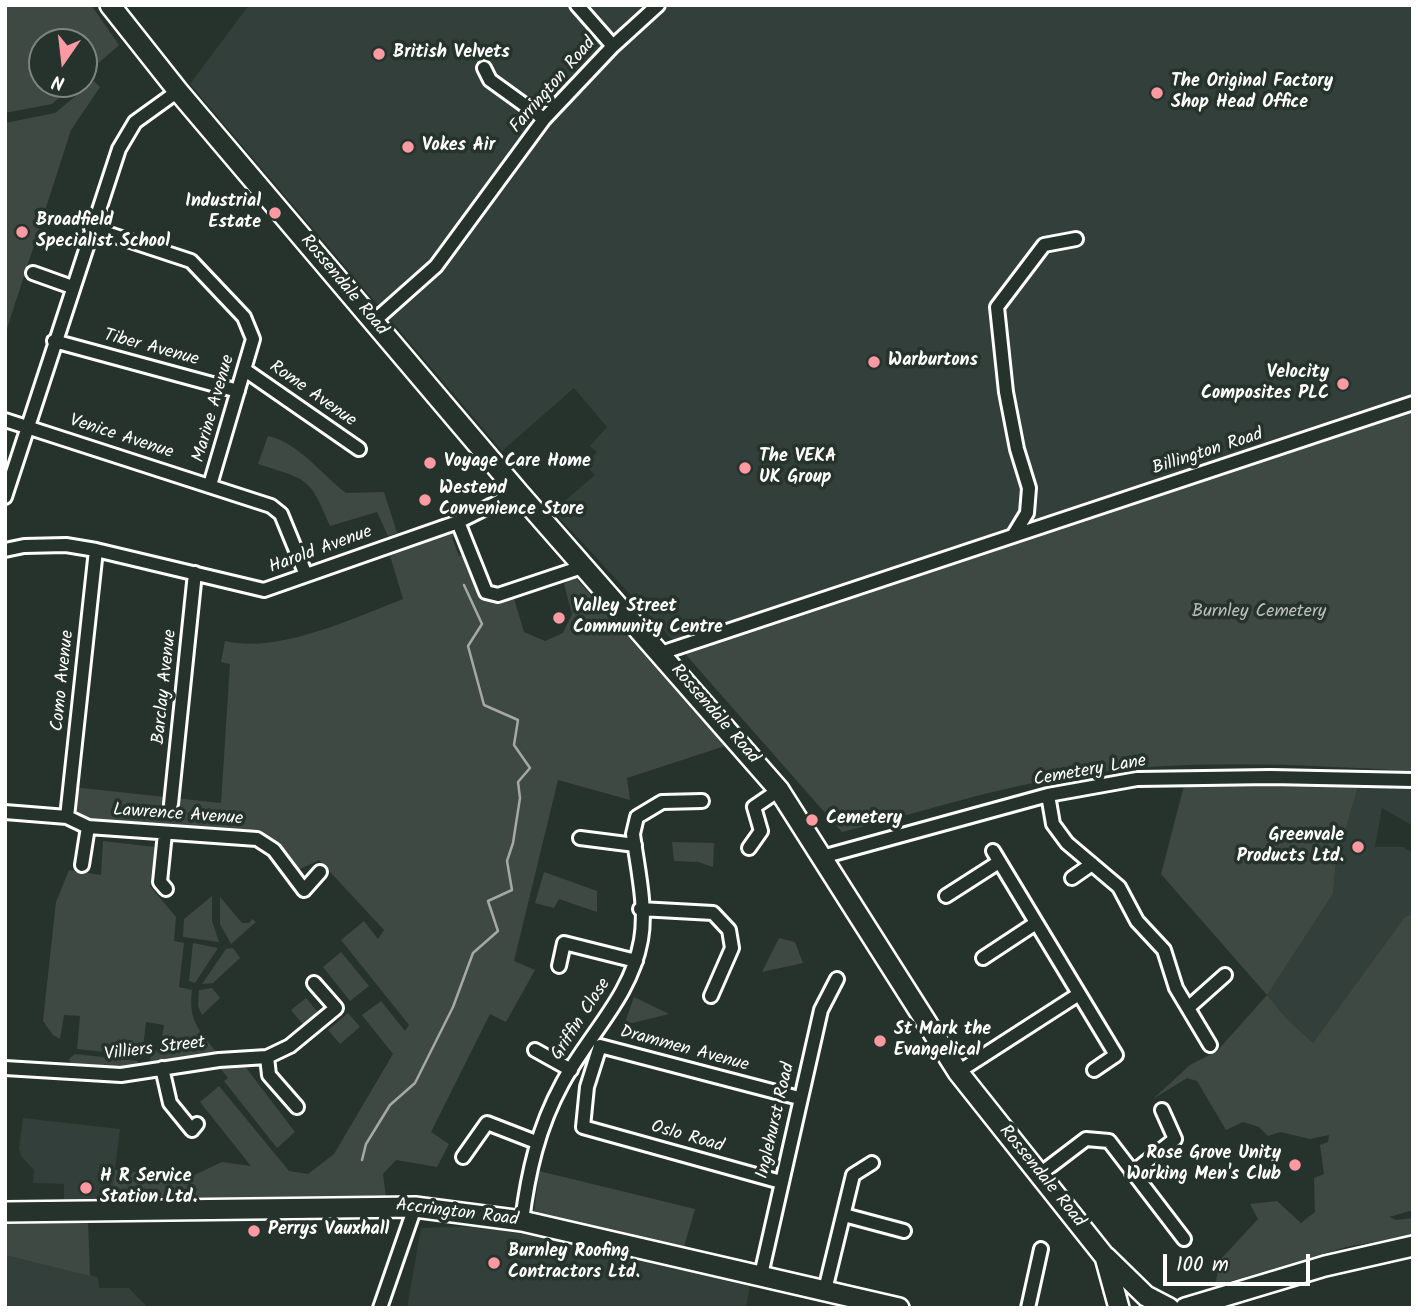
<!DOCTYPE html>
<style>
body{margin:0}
#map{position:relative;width:1418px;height:1313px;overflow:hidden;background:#26332d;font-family:Kalam,sans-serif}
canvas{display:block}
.frame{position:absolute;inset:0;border:7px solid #fff;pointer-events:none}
.north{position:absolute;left:28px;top:28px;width:70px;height:70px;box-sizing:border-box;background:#26332d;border:2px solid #7d8581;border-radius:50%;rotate:194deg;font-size:19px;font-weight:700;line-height:28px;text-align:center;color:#fff}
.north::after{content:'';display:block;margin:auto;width:24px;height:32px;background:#ff9aa2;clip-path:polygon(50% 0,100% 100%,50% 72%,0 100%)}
.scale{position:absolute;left:1163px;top:1254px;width:147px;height:32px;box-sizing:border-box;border:4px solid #fff;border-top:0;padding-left:9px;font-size:21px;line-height:24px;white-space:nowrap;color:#fff;-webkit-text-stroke:5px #26332d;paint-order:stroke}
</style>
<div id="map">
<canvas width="1418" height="1313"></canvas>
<div class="frame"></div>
<div class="north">N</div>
<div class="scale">100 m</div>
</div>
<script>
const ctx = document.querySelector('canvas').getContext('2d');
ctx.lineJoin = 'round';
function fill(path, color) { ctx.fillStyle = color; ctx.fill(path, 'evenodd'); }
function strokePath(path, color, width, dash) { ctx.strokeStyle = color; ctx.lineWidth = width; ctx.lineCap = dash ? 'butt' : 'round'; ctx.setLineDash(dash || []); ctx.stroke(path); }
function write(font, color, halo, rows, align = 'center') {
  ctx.font = font + ' Kalam,sans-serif'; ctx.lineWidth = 7; ctx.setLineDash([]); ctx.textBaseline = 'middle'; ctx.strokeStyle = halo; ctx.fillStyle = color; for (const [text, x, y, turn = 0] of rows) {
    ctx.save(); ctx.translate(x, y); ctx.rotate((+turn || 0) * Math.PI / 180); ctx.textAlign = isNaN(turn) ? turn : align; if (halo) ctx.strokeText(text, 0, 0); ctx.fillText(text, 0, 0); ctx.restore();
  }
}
fill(new Path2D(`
 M249,5H1413V403L679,647L553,511L595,475L585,465L597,452L590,446L607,427L574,388L502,451L190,84Z
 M1358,787L1413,788V826L1382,808L1375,847H1403L1413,853V914L1405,918L1313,1043L1287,1019L1267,995L1333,894L1336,862Z
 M23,1118L120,1129L111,1199L64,1200V1184L33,1183L34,1170L21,1156L19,1148Z
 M479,1226L579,1244L750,1286L746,1308H407L421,1228Z
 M5,1255L98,1277L99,1288H129L148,1308H5Z`), '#333f3a');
fill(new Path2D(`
 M5,5H91L119,45L84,76V42H42V84H74L52,104L5,113Z
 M94,81L100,87L71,130L5,335V123L55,113Z
 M1413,403V771C1301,765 1190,758 1079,775C999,786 920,813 842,832L679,647Z
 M268,436C298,442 322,475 346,493L384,492L397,533L388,536L377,512L330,526C310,477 308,480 258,464Z
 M448,530L457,534L452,538L459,556L467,554L484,597L512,592L524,632L545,641L563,633L572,614L564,584L574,576L725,746L627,778L630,800L558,780L514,961L535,970L506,1022L490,1014L431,1132L449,1144L437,1167L396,1160L383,1174L386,1198L111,1199L115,1170L190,1177L222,1162L251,1166L200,1102L219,1086L289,1171L308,1174L334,1154L393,1054L362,1015L381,1001L405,1031L409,1025L341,940L364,921L378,939L384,930L319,860L298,870L274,842L253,833L94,822L79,816L71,797L72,787L221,803L230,664L221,662L225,641C278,654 354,618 403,599L389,552Z
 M1185,782L1358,787L1336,862L1333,894L1267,995L1287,1019L1313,1043L1405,917L1413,914V1210L1389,1217L1396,1220L1413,1218V1235L1346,1247L1215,1286L1220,1260L1258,1219L1250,1204L1277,1201L1301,1223L1315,1212L1314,1178L1324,1174L1320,1145L1328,1142L1329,1135L1310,1139L1280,1132L1268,1136L1259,1127L1243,1122L1226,1130L1197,1081L1187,1078L1153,1099L1190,1065L1217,1051L1267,995L1161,874Z
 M103,841L155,847L150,886L176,917L174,941L184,943L179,987L192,990C188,1021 199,1030 217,1053L153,1063L150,1060L152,1051L160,1050L164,1025L146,1022L142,1056L77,1049L80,1016L64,1015L60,1039L53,1035L43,1021L56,902L69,870L101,875Z
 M672,842L714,843L713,867L698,862L674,861Z
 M544,872L597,891V912L559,899L554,908L535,903Z
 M212,896V921L219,942L183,937L184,919Z
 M220,897L242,923H249L252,919L256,922L231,944L220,924Z
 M779,938L795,942L803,963L762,972Z
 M193,943L218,948L195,983L189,981Z
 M233,948L240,958L213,983L202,984L226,949Z
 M341,952L369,986L350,1001L323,967Z
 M212,988L220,998L202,1015L198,1006L199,990Z
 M634,997L669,1014L624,1025Z
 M306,998L320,1015L305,1027L291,1010Z
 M348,1013L360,1027L340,1044L328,1030Z
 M75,1054L138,1061L137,1067L102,1069L71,1065L69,1059Z
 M244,1065L295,1132L277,1148L224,1081L228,1078L219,1067Z
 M539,1171L695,1209L684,1247L534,1213Z
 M5,1220L88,1221L90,1276L5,1255Z`), '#3e4944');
strokePath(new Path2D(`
 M362,1160L366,1144L390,1105L415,1083L453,1007L473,953L498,931L488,901L512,890L507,861L513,843L520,798L518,782L530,768L514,745L518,720L484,705L468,646L482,624L464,585`), '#a4a9a7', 2.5);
const minor = new Path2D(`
 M577,5L613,46
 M484,68L490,80L544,119
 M91,228L191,261L244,317L253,339L210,485
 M33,273L72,287
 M373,322L436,266L544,119L613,46L658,5
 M54,341L238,391
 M245,370L359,449
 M5,420L271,506L281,514L306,575
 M5,497L119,149L135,122L178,91
 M458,522L486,592L498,595L582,567
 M1013,536L1027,513L1029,488L1017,449L1006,392L997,307L1044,245L1076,239
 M5,550L24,546L66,545L96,550L264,590L458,522L518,492
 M661,653L1413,403
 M1048,795L1053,824L1067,843L1119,887L1137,921L1164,950L1176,988L1210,1045
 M171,804L195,573
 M5,812L67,817L88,827L257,839L274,850L304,890L320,872
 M67,817L96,550
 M165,833L160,882L166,889
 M580,838L635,845
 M749,848L761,831L754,807L779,790
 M993,851L1116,1055L1094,1070
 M822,857L1048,795L1137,779L1271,777L1413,780
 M82,865L88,827
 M1072,878L1092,864
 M946,896L999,862
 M640,909L713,913L729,930L732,948L711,996
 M983,958L1036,923
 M559,966L564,943L636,961
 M1189,1007L1225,975
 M535,1050L571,1070
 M267,1057L269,1075L297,1107
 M5,1068L121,1075L219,1060L267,1057L290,1046L336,1008L314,983
 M162,1068L170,1103L192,1130L197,1124
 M958,1072L1079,994
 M463,1157L487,1123L536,1142
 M1132,1173L1175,1139L1162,1110
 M1040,1174L1086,1139L1109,1141L1184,1239
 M781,1182L583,1127L587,1087L600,1046L799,1098
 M844,1215L904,1231
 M522,1221C528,1173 538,1128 562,1084C588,1035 631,997 641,940C647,907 637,866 633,834L637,817L662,802L702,801
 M761,1275L821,1010L837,979
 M825,1290L853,1175L872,1163
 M380,1308L415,1207
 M1028,1308L1041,1249`);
const primary = new Path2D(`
 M5,1212L415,1207L522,1221L899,1308`);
const trunk = new Path2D(`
 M110,5L178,91L518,492L779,790L958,1072L1105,1257L1119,1308
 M1106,1257L1146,1296L1169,1308
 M1185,1308L1325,1266L1413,1246`);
strokePath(minor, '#fff', 18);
strokePath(primary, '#fff', 24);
strokePath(trunk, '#fff', 24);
strokePath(minor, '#26332d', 12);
strokePath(primary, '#26332d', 19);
strokePath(trunk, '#26332d', 19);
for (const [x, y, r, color] of [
 [379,54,7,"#ff9aa2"],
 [1157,93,7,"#ff9aa2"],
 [408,147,7,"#ff9aa2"],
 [275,213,7,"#ff9aa2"],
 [22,232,7,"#ff9aa2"],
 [874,362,7,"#ff9aa2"],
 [1343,384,7,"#ff9aa2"],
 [430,463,7,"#ff9aa2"],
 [745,468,7,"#ff9aa2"],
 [425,500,7,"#ff9aa2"],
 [559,618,7,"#ff9aa2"],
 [812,820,7,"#ff9aa2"],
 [1358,847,7,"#ff9aa2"],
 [880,1041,7,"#ff9aa2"],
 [1295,1165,7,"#ff9aa2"],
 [86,1188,7,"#ff9aa2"],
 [254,1231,7,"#ff9aa2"],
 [494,1263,7,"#ff9aa2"]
]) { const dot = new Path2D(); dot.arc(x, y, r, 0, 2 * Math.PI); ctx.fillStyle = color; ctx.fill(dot); strokePath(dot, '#26332d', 2.5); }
write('bold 18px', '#fff', '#26332d', [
 ["British Velvets",393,54],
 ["The Original Factory",1171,83],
 ["Shop Head Office",1171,104],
 ["Vokes Air",422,147],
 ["Industrial",261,203,"right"],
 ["Estate",261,224,"right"],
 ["Broadfield",36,222],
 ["Specialist School",36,243],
 ["Warburtons",888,362],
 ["Velocity",1329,374,"right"],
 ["Composites PLC",1329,395,"right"],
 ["The VEKA",759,458],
 ["UK Group",759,479],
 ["Voyage Care Home",444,463],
 ["Westend",439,490],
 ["Convenience Store",439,511],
 ["Valley Street",573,608],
 ["Community Centre",573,629],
 ["Cemetery",826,820],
 ["Greenvale",1344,837,"right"],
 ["Products Ltd.",1344,858,"right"],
 ["St Mark the",894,1031],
 ["Evangelical",894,1052],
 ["Rose Grove Unity",1281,1155,"right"],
 ["Working Men's Club",1281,1176,"right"],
 ["H R Service",100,1178],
 ["Station Ltd.",100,1199],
 ["Perrys Vauxhall",268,1231],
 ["Burnley Roofing",508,1253],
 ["Contractors Ltd.",508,1274]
], 'left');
write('18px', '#fff', '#26332d', [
 ["Farrington Road",554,86,-49],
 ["Rossendale Road",343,286,50],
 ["Tiber Avenue",151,349,15],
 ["Rome Avenue",312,395,35],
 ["Marine Avenue",215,409,-74],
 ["Venice Avenue",121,438,18],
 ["Billington Road",1208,453,-18],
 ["Harold Avenue",321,551,-20],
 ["Como Avenue",64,681,-84],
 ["Barclay Avenue",166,687,-84],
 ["Rossendale Road",714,715,49],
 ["Cemetery Lane",1090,772,-10],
 ["Lawrence Avenue",178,816,4],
 ["Griffin Close",582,1020,-57],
 ["Villiers Street",155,1050,-7],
 ["Drammen Avenue",684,1050,15],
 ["Inglehurst Road",777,1121,-77],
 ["Oslo Road",687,1138,16],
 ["Rossendale Road",1041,1177,51],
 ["Accrington Road",457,1214,7]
]);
write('18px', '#bbbfbe', '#26332d', [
 ["Burnley Cemetery",1259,613]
]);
</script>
